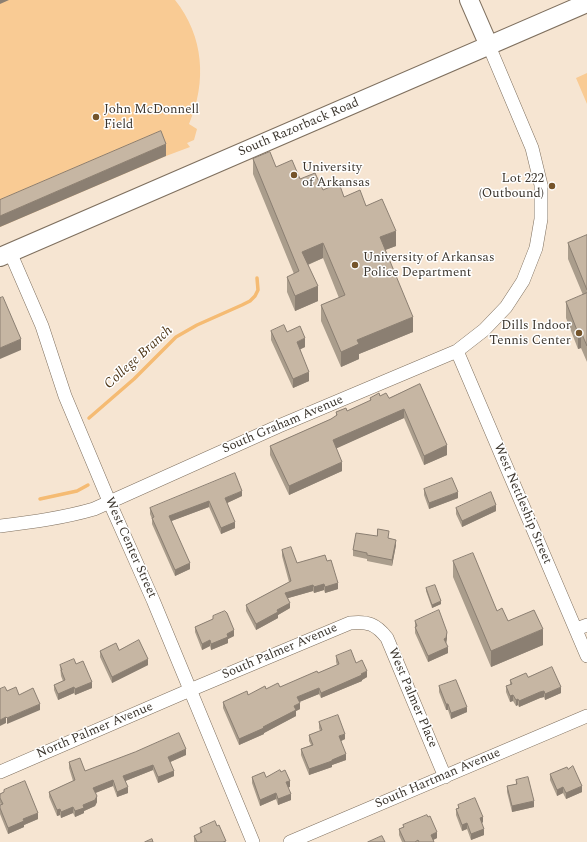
<!DOCTYPE html>
<style>
body{margin:0}
canvas{display:block;background:#f6e5d2}
</style>
<canvas width="587" height="842"></canvas>
<script>
const ctx = document.querySelector('canvas').getContext('2d');
ctx.lineJoin = 'round';
function fill(path, color) { ctx.fillStyle = color; ctx.fill(path, 'evenodd'); }
function strokePath(path, color, width, dash) { ctx.strokeStyle = color; ctx.lineWidth = width; ctx.lineCap = dash ? 'butt' : 'round'; ctx.setLineDash(dash || []); ctx.stroke(path); }
function write(font, color, halo, rows, align = 'center') {
  ctx.font = font + ' Spectral,serif'; ctx.lineWidth = 3; ctx.setLineDash([]); ctx.textBaseline = 'middle'; ctx.strokeStyle = halo; ctx.fillStyle = color; for (const [text, x, y, turn = 0] of rows) {
    ctx.save(); ctx.translate(x, y); ctx.rotate((+turn || 0) * Math.PI / 180); ctx.textAlign = isNaN(turn) ? turn : align; if (halo) ctx.strokeText(text, 0, 0); ctx.fillText(text, 0, 0); ctx.restore();
  }
}
fill(new Path2D(`
 M0,0H175C204,36 207,82 189,124L197,129L194,140L187,143L190,147L166,156L0,227Z
 M587,73V104L576,78Z`), '#f9cb94');
strokePath(new Path2D(`
 M89,418L134,379L176,337L197,325L242,305L250,301L255,296L258,290L257,278
 M40,499L77,491L88,485`), '#f5bb73', 3.5);
const street = new Path2D(`
 M10,252L42,326L65,396L109,501L153,600L253,842
 M457,351L587,656
 M0,526C32,522 63,518 94,509L279,426L457,351L484,330L506,307L523,281L536,248L541,219V185L532,148L489,46
 M576,629L587,625
 M0,772L190,690L350,623C368,621 376,624 387,638L445,777
 M290,842L587,716`);
const secondary = new Path2D(`
 M469,0L489,46
 M0,257L587,3`);
strokePath(street, '#7f705f', 14);
strokePath(secondary, '#7f705f', 20);
strokePath(street, '#fff', 13);
strokePath(secondary, '#fff', 18);
fill(new Path2D(`
 M253,159L276,167L300,179L323,190L344,197L366,206L396,246L385,250L413,332L359,354V359L341,367L321,321V305L339,298L323,258L308,265L318,301L295,311L287,292V277L294,274L253,174Z
 M587,235V362L581,348L578,349L566,318V302L583,295L568,259V243Z
 M271,331L287,332L305,347L300,349L309,381L293,388L271,340Z
 M420,384L447,455L424,465L404,418L336,448L342,471L289,495L270,455V446L331,419L336,416V412L347,411L370,401V398L380,396L389,398Z
 M424,489L458,498L429,509L424,495Z
 M242,496L227,503L235,528L221,534L209,507L171,521L190,569L175,576L152,524V519L150,514V508Z
 M456,508L496,511L462,527L456,514Z
 M389,538L396,545L392,566L367,561V559L353,556V550Z
 M282,550L297,563L327,561L338,589L325,593L324,590L314,593L313,591L288,598L290,608L278,615V618L256,630L246,611V605L289,582L282,556Z
 M453,561L497,611L508,621L543,645L491,667L453,577Z
 M426,588L441,604L432,608L426,591Z
 M213,616L234,636L228,639V643L211,650L210,646L202,650L195,632V627L213,619Z
 M415,621L447,638L446,644L448,653L428,662L415,633Z
 M100,651L148,665L112,683L100,657Z
 M336,656L356,663L367,677L362,680V681L321,698L319,694L299,702L300,709L296,711V716L264,733V734L239,745L223,708V702L248,695L266,689L280,687L318,673L337,665L336,662Z
 M76,664L92,688L75,695L74,693L58,700L54,690V685L63,681L61,676L60,665Z
 M528,677L561,693L545,700L544,697L540,698L519,707L518,705L516,706L513,701L510,702L506,692V686L510,685V680Z
 M439,686L467,712L451,719L448,710H446L439,692Z
 M319,722L345,739L341,741L346,760L332,765V767L309,775L301,755V749L311,745L309,741V735L320,731L319,728Z
 M186,755L170,762L174,776L158,783L153,770L125,781L128,793L117,797L113,786L95,793L97,802L95,806L84,811V813L75,817L73,813L61,818L60,815L57,816L49,797V792L73,781L69,768V762L85,771Z
 M550,774L582,792L566,799L563,793L557,796L550,780Z
 M252,777H266L290,787H288L291,800L278,805L276,799L260,806L252,783Z
 M516,780L534,807L512,812L507,792V786L516,784Z
 M4,790L38,819L24,825V827L8,834L0,814V805H1L0,803V794L4,792Z
 M458,805L483,822L482,823L484,835L471,840L467,829L462,831L456,815V809L458,808Z
 M428,817L437,838L433,840L434,842H402L399,835V829L403,827V825Z
 M200,828L226,842H194V836L200,833Z`), '#aa9d8c');
fill(new Path2D(`
 M0,0H9L0,4Z
 M166,144V156L0,227V216Z
 M396,231V246L380,252V237Z
 M323,243V258L302,267V252Z
 M318,286V301L295,311V296Z
 M413,317V332L359,354V359L341,367V352L357,340Z
 M581,332V348L578,349V333Z
 M305,338V347L297,351V342Z
 M21,339V350L0,359V348Z
 M309,372V381L293,388V379Z
 M404,409V418L333,450V440Z
 M447,445V455L424,465V456Z
 M342,462V471L289,495V486Z
 M242,491V496L225,504V498Z
 M458,492V498L429,509V503Z
 M209,501V507L169,522V516Z
 M496,505V511L462,527V521Z
 M235,522V528L221,534V528Z
 M396,540V545L392,566V560Z
 M190,563V569L175,576V570Z
 M338,583V589L325,593V587Z
 M324,584V590L314,593V587Z
 M313,585V591L285,599V593Z
 M441,601V604L432,608V605Z
 M290,603V608L278,615V618L256,630V624L277,610Z
 M543,629V645L491,667V651Z
 M234,630V636L228,639V643L211,650V644L227,634Z
 M447,632V638L446,644L444,639Z
 M210,640V646L202,650V644Z
 M448,647V653L428,662V656Z
 M148,659V665L112,683V677Z
 M367,671V677L362,680V681L321,698V693Z
 M92,682V688L75,695V689Z
 M74,687V693L58,700V694Z
 M561,687V693L545,700V694Z
 M319,688V694L297,703V697Z
 M544,691V697L540,698L519,707V701L540,692Z
 M513,695V701L510,702V696Z
 M518,699V705L516,706V700Z
 M300,703V709L296,711V716L264,733V734L239,745V739Z
 M40,704V710L7,724V718Z
 M446,704H448V710H446Z
 M467,707V712L451,719V713Z
 M6,717V723L0,726V720Z
 M345,734V739L339,742V736Z
 M186,749V755L168,763V757Z
 M346,754V760L332,765V767L309,775V769Z
 M153,765V770L123,782V776Z
 M174,771V776L158,783V777Z
 M113,780V786L93,794V788Z
 M290,781V787L286,788V782Z
 M582,786V792L566,799V793Z
 M128,787V793L117,797V792Z
 M563,787V793L557,796V790Z
 M276,793V799L260,806V800Z
 M291,794V800L278,805V799Z
 M97,796V802L95,806L84,811V813L75,817V811Z
 M534,801V807L512,812V806Z
 M73,807V813L61,818V812Z
 M60,809V815L57,816V810Z
 M38,813V819L24,825V827L8,834V828L23,819Z
 M483,817V822L480,824V818Z
 M467,823V829L462,831V825Z
 M484,829V835L471,840V834Z
 M437,832V838L431,841V835Z`), '#8b7f72');
const building = new Path2D(`
 M161,131L166,144L0,216V200Z
 M270,152L276,167L292,160L300,179L315,173L323,190L339,183L344,197L360,190L366,206L382,199L396,231L380,237L413,317L357,340L359,344L341,352L321,305L345,295L323,243L302,252L318,286L295,296L287,277L299,271L253,159Z
 M587,235V290L568,243Z
 M587,293V346L581,332L578,333L566,302Z
 M3,297L21,339L0,348V298Z
 M284,325L287,332L300,326L305,338L297,342L309,372L293,379L271,331Z
 M420,384L447,445L424,456L404,409L333,440L342,462L289,486L270,446L331,419L337,415L336,412L346,408L347,411L371,400L370,398L379,393L380,396L386,393L389,398Z
 M235,473L242,491L225,498L235,522L221,528L209,501L169,516L190,563L175,570L152,518L154,517L150,508Z
 M452,478L458,492L429,503L424,489Z
 M491,492L496,505L462,521L456,508Z
 M378,529L389,531L388,538L396,540L392,560L367,555V553L353,550L356,533L377,536Z
 M291,547L297,563L325,555L327,561L331,560L338,583L325,587L324,584L314,587L313,585L285,593L290,603L277,610L278,612L256,624L246,605L291,581L282,550Z
 M473,553L497,611L502,608L508,621L534,610L543,629L491,651L453,561Z
 M435,585L441,601L432,605L426,588Z
 M439,610L447,632L446,638L444,639L448,647L428,656L415,627L417,626L415,621Z
 M225,611L227,613L234,630L227,634L228,637L211,644L210,640L202,644L195,627L213,619V616Z
 M139,640L148,659L112,677L100,651L116,643L119,650Z
 M351,650L356,663L362,660L367,671L361,674L362,675L321,693L319,688L297,697L300,703L294,706L296,710L263,727L264,728L239,739L223,702L247,691L248,695L265,686L266,689L278,683L280,687L317,671L318,673L339,664L336,656Z
 M74,659L76,664L83,661L92,682L75,689L74,687L58,694L54,685L65,680L61,670H62L60,665Z
 M552,667L561,687L545,694L544,691L540,692L519,701L518,699L516,700L513,695L510,696L506,686L512,684L510,680L526,673L528,677Z
 M456,680L467,707L451,713L448,704H446L439,686Z
 M5,687L7,691L16,687L19,695L33,688L40,704L7,718L6,717L0,720V689Z
 M338,715L345,734L339,736L346,754L332,760V761L309,769L301,749L313,745L309,735L322,730L319,722Z
 M179,733L186,749L168,757L174,771L158,777L153,765L123,776L128,787L117,792L113,780L93,788L97,796L95,800L83,805L84,808L75,811L73,807L61,812L60,809L57,810L49,792L75,780L69,762L80,758L85,771L135,752Z
 M573,766L582,786L566,793L563,787L557,790L550,774L567,767L568,769Z
 M280,770L281,772L285,770L290,781L286,782L291,794L278,799L276,793L260,800L252,777L264,772L266,777Z
 M528,777L534,801L512,806L507,786L517,784L516,780Z
 M25,781L38,813L23,819L24,821L8,828L0,808V805L3,804L0,798V794L4,792V790Z
 M475,798L483,817L480,818L484,829L471,834L467,823L462,825L456,809L459,808L458,805Z
 M427,815L428,817L430,816L437,832L431,835L434,842H419L418,840L415,842H405L399,829L404,827L403,825Z
 M215,821L217,826L219,825L226,841L223,842H197L194,836L202,832L200,828Z
 M382,836L385,842H368Z
 M152,839L153,842H145Z`);
fill(building, '#c6b6a3');
strokePath(building, '#8b7f72', 1);
for (const [x, y, r, color] of [
 [96,117,4,"#75542b"],
 [294,175,4,"#75542b"],
 [552,186,4,"#75542b"],
 [355,265,4,"#75542b"],
 [579,333,4,"#75542b"]
]) { const dot = new Path2D(); dot.arc(x, y, r, 0, 2 * Math.PI); ctx.fillStyle = color; ctx.fill(dot); strokePath(dot, '#fff', 1.5); }
write('13px', '#3b352d', '#fff', [
 ["John McDonnell",104,110],
 ["Field",104,125],
 ["University",302,168],
 ["of Arkansas",302,183],
 ["Lot 222",544,179,"right"],
 ["(Outbound)",544,194,"right"],
 ["University of Arkansas",363,258],
 ["Police Department",363,273],
 ["Dills Indoor",571,326,"right"],
 ["Tennis Center",571,341,"right"]
], 'left');
write('13px', '#3b352d', '#fff', [
 ["South Razorback Road",299,128,-23],
 ["South Graham Avenue",283,425,-23],
 ["West Nettleship Street",522,504,67],
 ["West Center Street",130,548,66],
 ["South Palmer Avenue",280,652,-23],
 ["West Palmer Place",412,698,67],
 ["North Palmer Avenue",95,731,-23],
 ["South Hartman Avenue",438,779,-23]
]);
write('italic 14px', '#503819', '#fff', [
 ["College Branch",139,358,-42]
]);
</script>
